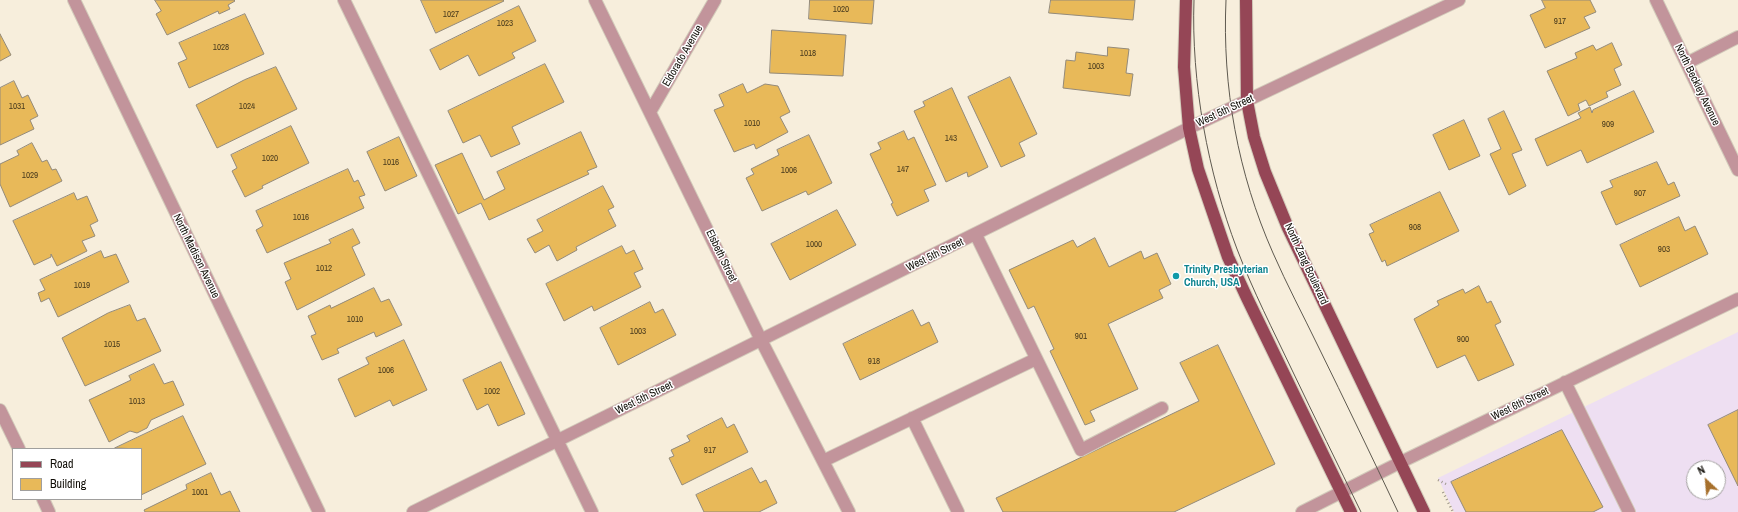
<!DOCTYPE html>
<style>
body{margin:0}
#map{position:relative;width:1738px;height:512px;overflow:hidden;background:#f7eedc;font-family:"Archivo Narrow",sans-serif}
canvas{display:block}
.legend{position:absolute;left:12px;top:448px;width:130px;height:52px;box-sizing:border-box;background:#fff;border:1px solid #a09f9d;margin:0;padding:5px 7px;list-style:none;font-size:12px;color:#120f09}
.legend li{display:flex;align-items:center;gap:8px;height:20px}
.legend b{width:20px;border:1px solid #a09f9d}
.north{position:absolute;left:1686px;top:460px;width:40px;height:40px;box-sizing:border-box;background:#fff;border:1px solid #a09f9d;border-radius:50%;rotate:334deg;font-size:11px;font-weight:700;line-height:16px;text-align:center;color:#120f09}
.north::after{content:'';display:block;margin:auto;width:14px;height:18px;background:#a7702c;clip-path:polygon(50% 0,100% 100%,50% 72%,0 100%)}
</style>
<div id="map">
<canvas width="1738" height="512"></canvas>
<ul class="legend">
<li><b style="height:5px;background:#954656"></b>Road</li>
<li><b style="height:11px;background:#e8b959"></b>Building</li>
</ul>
<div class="north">N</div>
</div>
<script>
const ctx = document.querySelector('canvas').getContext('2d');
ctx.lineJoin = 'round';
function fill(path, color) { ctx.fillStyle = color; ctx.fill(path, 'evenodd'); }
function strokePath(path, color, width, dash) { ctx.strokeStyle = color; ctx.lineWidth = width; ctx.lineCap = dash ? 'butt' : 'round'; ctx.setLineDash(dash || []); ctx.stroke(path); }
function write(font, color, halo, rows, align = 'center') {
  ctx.font = font + ' "Archivo Narrow",sans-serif'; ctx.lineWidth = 3; ctx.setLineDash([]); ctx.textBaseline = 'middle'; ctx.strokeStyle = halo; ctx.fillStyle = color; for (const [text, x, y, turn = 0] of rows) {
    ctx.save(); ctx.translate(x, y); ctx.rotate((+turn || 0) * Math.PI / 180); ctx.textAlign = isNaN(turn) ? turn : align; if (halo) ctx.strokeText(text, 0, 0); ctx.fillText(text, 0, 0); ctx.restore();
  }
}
fill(new Path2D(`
 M1738,332V512H1454L1438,478ZM1694,468H1718V492H1694Z`), '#eedff2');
const building = new Path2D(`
 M155,0H234L235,1L228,5L230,9L219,14L218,11L167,35L156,14L161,11Z
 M421,0H503L504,1L436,33Z
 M810,0H874L872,24L809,19Z
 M1051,0H1135L1133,20L1049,13Z
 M1542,0H1590L1596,12L1584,17L1590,28L1545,48L1530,15L1545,8Z
 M519,6L536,41L512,53L515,58L479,76L468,55L440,70L430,50Z
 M245,14L264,54L189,88L178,63L187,59L179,43Z
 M772,30L846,35L843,76L770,73Z
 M0,34L11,55L0,61Z
 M1612,43L1622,65L1614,69L1621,85L1606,92L1608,97L1589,106L1586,100L1578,104L1580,110L1568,116L1547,71L1577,58L1575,53L1593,45L1596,50Z
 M1108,47L1129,49L1126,73L1133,74L1130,96L1063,88L1066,60L1075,61L1076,52L1107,56Z
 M545,64L564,102L512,127L520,144L491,157L480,135L463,143L448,111Z
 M276,67L297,109L217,148L196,105L244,80Z
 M1010,77L1037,134L1019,143L1025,156L1001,167L968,97Z
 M14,81L22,98L28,95L38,116L30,120L34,129L0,145V88Z
 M743,84L747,93L765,84L778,86L790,112L780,117L788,132L756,149L754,144L734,152L714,110L724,106L719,95Z
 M952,88L988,167L968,177L967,172L946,182L914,111L925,106L923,102Z
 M1634,91L1654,132L1587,163L1581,150L1547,166L1535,139L1581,118L1578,113L1590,107L1592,113L1593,110Z
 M1504,111L1522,150L1512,154L1526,186L1509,195L1490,154L1501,149L1488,119Z
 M1464,120L1480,156L1449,170L1433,135Z
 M291,126L309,163L262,186L263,188L245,197L232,171L237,168L231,155Z
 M904,131L908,140L914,137L936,185L924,190L929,201L897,216L891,204L893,203L870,154L881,149L878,143Z
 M581,132L597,167L587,171L589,174L489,220L481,203L458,214L435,165L462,153L484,200L505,189L497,172Z
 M809,135L832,183L808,195L806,191L762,211L746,178L754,174L751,169L779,155L777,150Z
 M399,137L417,176L385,191L367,152Z
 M32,143L42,162L47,160L52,170L56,169L62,181L10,207L0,184V164L19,155L17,151Z
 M1657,162L1668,185L1674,182L1680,196L1616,225L1601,192L1613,187L1610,181Z
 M348,169L354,182L358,180L365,195L359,197L364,208L267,253L256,230L263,226L256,211Z
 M603,186L614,207L608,210L616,226L576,247L577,250L557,261L549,245L535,253L527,239L543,231L537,220Z
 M1440,192L1459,231L1387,266L1385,260L1382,262L1369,234L1374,232L1370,225Z
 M74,193L77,200L87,196L98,221L90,225L95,236L82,241L87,251L57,266L51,254V257L34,265L13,221Z
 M837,210L856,245L790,280L771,244Z
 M1679,217L1685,231L1695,226L1708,254L1640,287L1620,245Z
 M353,229L360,243L352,247L365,275L297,310L285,282L291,279L284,263L331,243L329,240Z
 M1095,238L1109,267L1141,251L1144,259L1157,253L1171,284L1159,290L1163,298L1108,324L1138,389L1090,411L1095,421L1085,425L1050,351L1054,349L1034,306L1028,309L1009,270L1073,240L1077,247Z
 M622,246L626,254L634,250L643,269L634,273L641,287L594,311L592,306L564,321L546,284Z
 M101,251L104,258L116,254L129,282L58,317L49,298L41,302L38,293L45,290L40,280Z
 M1479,286L1487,303L1491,301L1501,322L1495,325L1514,365L1478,381L1465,355L1437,368L1414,319L1439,305L1437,301L1463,289L1465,293Z
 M374,288L381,302L389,299L402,325L376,337L374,332L337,349L339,353L322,360L311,336L316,334L308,316L330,305L331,308Z
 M650,302L655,313L663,309L676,335L618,365L600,328Z
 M130,305L137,321L145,318L161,351L85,386L62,338L108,313Z
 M913,310L921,326L929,322L938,342L860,380L843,344Z
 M404,340L427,390L393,406L390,400L355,417L338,379L369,364L366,358Z
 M1218,345L1275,464L1174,512H1003L996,498L1199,401L1180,363Z
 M501,362L525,414L498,426L488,404L477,410L463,380Z
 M154,364L164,384L173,381L184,405L151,420L147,428L137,433L130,431L109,442L89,400L131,380L129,376Z
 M1738,410V486L1708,425Z
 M183,416L206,464L141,495V449L115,448Z
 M722,418L727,428L734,424L748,452L682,485L669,458L674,456L671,450L690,441L687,436Z
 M1562,430L1603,507L1593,512H1466L1451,482Z
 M752,468L760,483L766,480L777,503L759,512H704L696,495Z
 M211,473L221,495L230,491L240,512H145L144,510L187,489L186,485Z`);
fill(building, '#e8b959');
strokePath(building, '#938a7a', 1);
const minor = new Path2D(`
 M74,0L319,512
 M344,0L592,512
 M595,0L761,340L849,512
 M1656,0L1738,170
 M1687,63L1738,37
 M650,112L715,0
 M976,235L1081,450L1162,408
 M1565,382L1629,512
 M0,410L19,449
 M912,418L958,512
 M823,461L1036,359
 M43,499L49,512
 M413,512L1189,128L1459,0
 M1302,512L1401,462L1738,299`);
const major = new Path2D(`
 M1186,0L1184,67L1189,128L1198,169L1228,257L1247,298L1351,512
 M1246,0L1247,101L1254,137L1265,172L1288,228L1424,512`);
strokePath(minor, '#d2caba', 14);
strokePath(major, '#d2caba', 14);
strokePath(new Path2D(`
 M1438,480L1446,484
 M1443,492L1453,512`), '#9b9487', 2.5, [1, 3]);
strokePath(minor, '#c2949b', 12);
strokePath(major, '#954656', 12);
strokePath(new Path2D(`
 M1194,0C1191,82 1208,173 1237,249C1253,291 1273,330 1292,370C1315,418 1338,465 1361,512
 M1226,0C1222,87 1238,174 1273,253C1287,285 1303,315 1318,346C1345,401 1372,457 1398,512`), '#5e594f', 1);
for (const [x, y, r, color] of [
 [1176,276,4,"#0f9aa8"]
]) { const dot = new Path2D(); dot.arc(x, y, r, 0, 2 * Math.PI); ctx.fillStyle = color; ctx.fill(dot); strokePath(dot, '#fff', 1.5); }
write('9px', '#483a1d', null, [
 ["1020",841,10],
 ["1027",451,15],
 ["917",1560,22],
 ["1023",505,24],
 ["1028",221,48],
 ["1018",808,54],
 ["1003",1096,67],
 ["1031",17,107],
 ["1024",247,107],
 ["1010",752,124],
 ["909",1608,125],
 ["143",951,139],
 ["1020",270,159],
 ["1016",391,163],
 ["147",903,170],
 ["1006",789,171],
 ["1029",30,176],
 ["907",1640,194],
 ["1016",301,218],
 ["908",1415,228],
 ["1000",814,245],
 ["903",1664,250],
 ["1012",324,269],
 ["1019",82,286],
 ["1010",355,320],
 ["1003",638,332],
 ["901",1081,337],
 ["900",1463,340],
 ["1015",112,345],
 ["918",874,362],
 ["1006",386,371],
 ["1002",492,392],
 ["1013",137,402],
 ["917",710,451],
 ["1001",200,493]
]);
write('11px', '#120f09', '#fff', [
 ["Eldorado Avenue",683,56,-60],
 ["North Beckley Avenue",1697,85,64],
 ["West 5th Street",1225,111,-25],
 ["West 5th Street",935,255,-26],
 ["North Madison Avenue",196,256,64],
 ["Elsbeth Street",721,256,64],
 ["North Zang Boulevard",1306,264,65],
 ["West 5th Street",644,398,-26],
 ["West 6th Street",1520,404,-26]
]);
write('bold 11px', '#0d838f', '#fff', [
 ["Trinity Presbyterian",1184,270],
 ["Church, USA",1184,283]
], 'left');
</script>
